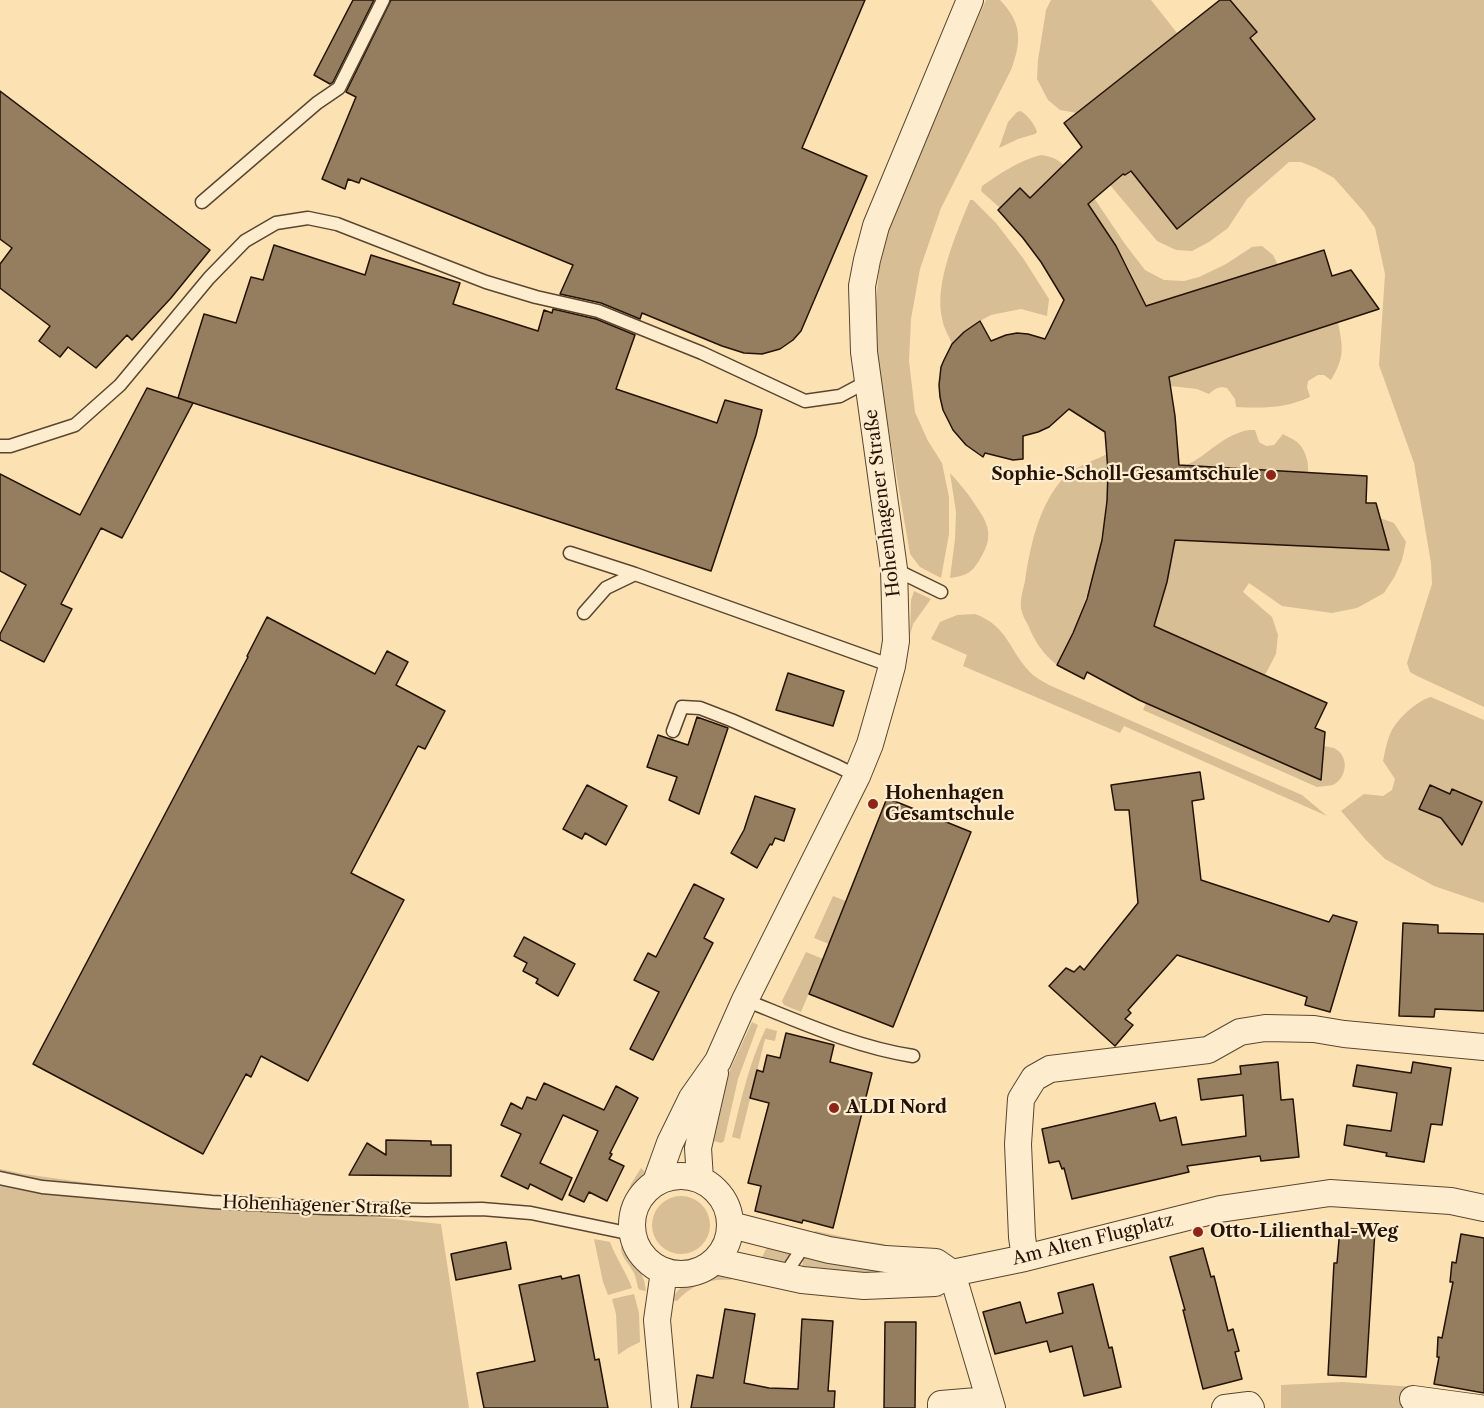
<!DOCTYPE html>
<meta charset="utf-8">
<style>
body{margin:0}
canvas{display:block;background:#fce1b3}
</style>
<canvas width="1484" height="1408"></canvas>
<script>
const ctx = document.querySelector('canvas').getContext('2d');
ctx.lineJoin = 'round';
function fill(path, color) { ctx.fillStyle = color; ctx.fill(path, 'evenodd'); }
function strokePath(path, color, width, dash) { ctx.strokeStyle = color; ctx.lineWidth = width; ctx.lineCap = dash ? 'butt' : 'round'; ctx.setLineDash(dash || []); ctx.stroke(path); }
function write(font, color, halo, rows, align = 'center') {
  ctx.font = font + ' "Libre Caslon Text",serif'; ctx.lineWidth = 4.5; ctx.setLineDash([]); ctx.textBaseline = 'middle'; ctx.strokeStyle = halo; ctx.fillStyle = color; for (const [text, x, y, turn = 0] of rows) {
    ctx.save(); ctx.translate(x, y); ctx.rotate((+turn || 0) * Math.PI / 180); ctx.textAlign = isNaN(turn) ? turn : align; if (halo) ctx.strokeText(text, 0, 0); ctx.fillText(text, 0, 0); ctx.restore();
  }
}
fill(new Path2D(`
 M986,0H1000C1022,23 1022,41 1011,70L941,208L920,269L911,319L909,361L915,412L928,441L942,463L949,497V534L941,578L920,567L910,554L878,368L874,320L879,271L889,226L933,119Z
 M1051,0H1151L1177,33L1077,113L1060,110L1048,100L1037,79L1038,60L1046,10Z
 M1230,0H1484V707L1417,676L1410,672L1407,663L1432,584L1431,563L1414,463L1379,365L1385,274L1375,228L1364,212L1334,178L1316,168L1301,162H1289L1247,199L1228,228L1209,242L1192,251L1176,250L1157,241L1110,185L1123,174L1125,175L1131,171L1177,229L1315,120L1250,38L1256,32Z
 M1021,111C1029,117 1034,123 1037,132L1035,134L1018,139L999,148L1008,122L1017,112Z
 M1041,155C1054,157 1060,160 1068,170H1059L1030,198L1020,189L1000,208L981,191L982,186C1001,173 1018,161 1041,155Z
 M1094,198L1125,244L1145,270L1164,280L1184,281L1199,277L1226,264L1252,247L1262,246L1273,255L1278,265L1157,335C1145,305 1133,274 1116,246C1108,232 1097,218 1088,204Z
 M970,200H973L996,223L1023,258L1049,299L1047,316L1021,309L991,315L978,322L952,344C949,336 943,327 942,318C934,283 957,232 970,200Z
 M1338,322C1343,348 1345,357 1331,380L1324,375H1318L1308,381L1307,387L1310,397C1283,409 1264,408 1236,407L1235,399L1227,388C1219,386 1215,389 1209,394L1197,389L1170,386L1161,347L1310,329L1311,331Z
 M1255,430L1259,442L1266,446L1274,445L1283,434C1288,437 1296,440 1300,445C1306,452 1309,464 1308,473L1179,468C1202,461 1218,439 1241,432C1245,430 1251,430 1255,430Z
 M1107,454V493H1112L1111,502H1106C1100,565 1085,609 1057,665C1043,654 1035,642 1028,625C1025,620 1022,614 1021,608C1020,599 1023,590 1025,581C1030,547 1038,509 1060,482C1072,467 1091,462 1107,454Z
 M950,473C959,483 967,492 974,503C988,523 995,535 980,559C971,574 967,575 950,578L955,539L956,512Z
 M1179,508L1201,541L1340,548L1380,518L1394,523L1406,542L1402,560L1395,576L1384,593L1357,608L1332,613L1282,606L1249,583L1243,592L1272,617L1278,635L1276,654L1265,675L1178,636L1144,654L1162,600L1171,563Z
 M914,591L931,599L913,624L910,635L911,600Z
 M975,614C1010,627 1009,653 1033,675C1038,679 1044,682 1049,685L1302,795L1327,816L1124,726L1120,733L963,666L967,655L931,639L940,622L957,615Z
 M1431,697L1484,720V903L1434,886L1385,859L1366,840L1341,811L1364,794L1383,796L1392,790L1395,779L1383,761C1385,752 1387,740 1391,732C1397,719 1418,700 1431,697Z
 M1146,703L1320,780L1324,746C1327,747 1331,747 1334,748C1350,756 1347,778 1333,785C1329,786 1322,786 1317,787L1143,710Z
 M833,896L846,901L829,944L814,938Z
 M806,952L823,959L801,1012L784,1005L782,1001Z
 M752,1022L758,1025L738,1079L724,1141L721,1143L710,1140L724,1083Z
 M766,1028L777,1031L775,1041L765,1039L740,1139L732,1137C741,1100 749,1063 766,1028Z
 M641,1168L649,1176L636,1188L623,1217L619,1216L631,1184Z
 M0,1169L24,1174L203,1199L441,1224L469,1408H0Z
 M652 1225a29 29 0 1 1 58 0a29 29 0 1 1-58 0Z
 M815,1231L858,1240L884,1244L894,1250L813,1237Z
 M594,1239L610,1242C616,1258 626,1272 632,1288L608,1295L603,1282Z
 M626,1245C634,1263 644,1271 646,1291L640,1290L638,1288C637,1283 636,1278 634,1273C629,1263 620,1257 621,1246Z
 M768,1245L790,1250L792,1254C784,1267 772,1265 759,1263Z
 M805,1253L930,1269L874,1276L801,1270Z
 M721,1274L732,1276L731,1280C710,1278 691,1285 677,1301L672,1300C680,1281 703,1277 721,1274Z
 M793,1286L941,1291L942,1297C892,1299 842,1299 793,1292Z
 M634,1294L639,1313L640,1342L628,1348L618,1355L616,1314L612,1299Z
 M1342,1382L1415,1387L1413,1408H1281V1385Z`), '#d7be95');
const building = new Path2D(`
 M353,0H374L333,82L330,84L314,75Z
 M391,0H865L802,148L867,176L801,331L793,340L780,349L762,354L744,353L722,346L642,313L640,319L601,303L560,294L573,265L361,178L359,183L348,179L345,189L322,179L356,97L346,92Z
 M1220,0H1230L1257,32L1250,38L1315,119L1177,229L1131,171L1125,175L1123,174L1088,204L1116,246L1146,306L1324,250L1332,276L1351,270L1379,309L1169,377L1175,416L1179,465L1367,476L1366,503H1376L1389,550L1175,540L1167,582L1154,626L1327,703L1315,728L1325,732L1321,780L1139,700L1087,672L1084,679L1057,665L1073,633L1087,599L1102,540L1107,501L1108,471L1105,432L1069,409L1049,427L1038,432L1023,436V459L1013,460L985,453L983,457L966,445L953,430L943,410L940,397L939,385L941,367L944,360L952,344L964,332L980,321L991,341L1006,335L1017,333L1028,334L1045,339L1064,300L1041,262L1023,238L998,210L1020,188L1030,198L1082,147L1064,123Z
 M0,91L210,250L171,298L132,340L127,335L96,368L68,347L60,357L39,341L50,326L0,288V264L12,248L0,239Z
 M274,245L365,275L371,255L460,283L453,304L538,331L544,310L552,313L553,309L596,319L635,335L616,389L717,423L725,400L762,410L756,435L711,571L178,398L204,314L236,323L251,277L263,280Z
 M147,388L193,403L122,538L101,528L61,604L72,609L44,662L0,640V634L26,585L0,571V474L80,515Z
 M267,617L375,674L387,651L408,662L396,685L445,711L425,749L418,746L351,873L404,900L308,1081L261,1056L251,1077L246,1074L203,1154L33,1064L248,657L247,656Z
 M788,673L844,691L833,726L776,710Z
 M697,717L728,728L699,814L669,800L677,777L647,767L658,735L688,745Z
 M1200,772L1204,799L1192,801L1201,880L1329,922L1333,915L1357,922L1330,1012L1305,1005L1307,997L1177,955L1128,1010L1131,1013L1125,1019L1133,1025L1115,1046L1049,986L1066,968L1074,972L1080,966L1084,970L1138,903L1129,810H1115L1111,785Z
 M587,785L627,806L606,845L585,833L582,839L563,829Z
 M1430,785L1450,794L1452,789L1482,802L1462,845L1441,818L1419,809Z
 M755,796L795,809L784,841L775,838L772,845L770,844L757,868L731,853L744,830Z
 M887,798L971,832L893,1027L809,994Z
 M694,884L724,899L704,938L713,943L653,1060L630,1049L659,992L634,980L648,953L656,957Z
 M1403,923L1438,925V933L1484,934V1011L1435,1009L1434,1017L1399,1016Z
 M524,937L575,964L558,996L536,983L538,979L523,971L527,963L514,956Z
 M786,1033L834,1045L830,1062L872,1073L833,1228L803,1220L802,1223L755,1211L761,1186L748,1183L769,1103L750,1098L757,1070L763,1072L767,1055L780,1058Z
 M1278,1062L1281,1100L1293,1099L1299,1157L1261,1161L1260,1156L1187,1166L1189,1172L1072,1199L1064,1168L1062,1169L1059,1161L1049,1163L1042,1129L1155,1103L1160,1121L1176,1117L1182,1145L1246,1136L1243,1095L1201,1100L1198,1079L1241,1074L1240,1066Z
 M1413,1062L1451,1068L1442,1125L1431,1124L1424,1162L1386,1156L1387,1153L1344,1145L1347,1125L1391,1131L1397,1093L1353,1086L1357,1065L1411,1073Z
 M544,1083L604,1110L616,1086L638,1098L610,1153L612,1154L609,1159L624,1166L607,1201L589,1192L584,1202L569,1195L598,1131L563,1115L540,1163L572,1178L562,1200L530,1184L528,1189L501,1176L521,1134L501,1125L511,1103L522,1109L527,1097L536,1100Z
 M386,1140L431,1141V1145H451V1176L349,1175L367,1143L386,1155Z
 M1340,1228L1375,1230L1366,1377L1328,1375L1334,1263H1337Z
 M1461,1234L1484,1238V1393L1434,1384L1439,1357H1437L1438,1337L1442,1338L1453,1282H1450L1452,1262L1456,1263Z
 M506,1242L511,1269L456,1280L451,1254Z
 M1203,1248L1211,1277L1214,1276L1228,1331L1233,1329L1239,1351L1235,1352L1242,1379L1203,1389L1183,1310H1185L1170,1257Z
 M579,1275L595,1360L599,1359L608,1408H484L477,1373L535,1361L519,1285L561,1276L562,1279Z
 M1093,1284L1109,1348L1112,1347L1121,1387L1084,1396L1072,1346L1050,1352L1047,1341L995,1354L983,1312L1020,1302L1026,1323L1063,1313L1058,1293Z
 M725,1309L755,1314L744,1383L769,1388L798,1389L802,1319L833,1321L828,1391H835L834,1408H691L697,1375L713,1378Z
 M885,1322H916L915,1408H884Z`);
fill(building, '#947e5f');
strokePath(building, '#241205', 1.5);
const service = new Path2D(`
 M202,202L317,103L339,88L383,0
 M0,446H10L75,425L120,385L209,278L245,241L276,223L308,218L337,224L486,282L536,297L598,311L702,353L805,401L840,396L868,381
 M570,553L635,574L892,666
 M894,569L941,592
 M584,613L606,588L635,574
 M673,731L682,707L700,708L731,720L837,766L857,776
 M745,1000C800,1022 855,1047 913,1056
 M0,1178L42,1187L212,1202L326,1208L427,1210L482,1209L531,1213L632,1234
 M784,1276L805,1244`);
const minor = new Path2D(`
 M632 1225a49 49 0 1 1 98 0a49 49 0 1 1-98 0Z
 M700,1179L698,1148L715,1073
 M656,1182L670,1143L692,1098L718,1061L745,1000L857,776L870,744L884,695L892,666L896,641L894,569L864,352L862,286L867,260L876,226L970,0
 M731,1225L829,1250L885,1259L936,1262L952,1273
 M1025,1258L1022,1237L1018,1144L1021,1099L1034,1078L1050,1069L1208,1050L1240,1032L1265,1028L1314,1029L1344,1034L1484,1047
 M715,1261L802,1280L864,1286L935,1283L952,1273L1025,1258L1220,1209L1330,1193L1451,1201L1484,1208
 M664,1271L657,1320L665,1408
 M952,1273L992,1408
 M1413,1399L1479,1408
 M941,1408V1404L989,1400
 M1225,1408L1249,1405L1251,1408`);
strokePath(service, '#5a4630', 15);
strokePath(minor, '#5a4630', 28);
strokePath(service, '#fdecce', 12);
strokePath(minor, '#fdecce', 26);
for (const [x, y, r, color] of [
 [1271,475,6,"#8f2418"],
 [873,804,6,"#8f2418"],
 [834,1108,6,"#8f2418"],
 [1198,1232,6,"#8f2418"]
]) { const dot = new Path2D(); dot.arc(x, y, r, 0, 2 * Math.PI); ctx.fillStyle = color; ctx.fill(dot); strokePath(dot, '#fdecce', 2); }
write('bold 18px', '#241205', '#fdecce', [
 ["Sophie-Scholl-Gesamtschule",1259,475,"right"],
 ["Hohenhagen",885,794],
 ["Gesamtschule",885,815],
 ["ALDI Nord",846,1108],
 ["Otto-Lilienthal-Weg",1210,1232]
], 'left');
write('18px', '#241205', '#fdecce', [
 ["Hohenhagener Straße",883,503,-97],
 ["Hohenhagener Straße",317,1206,2],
 ["Am Alten Flugplatz",1093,1240,-14]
]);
</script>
